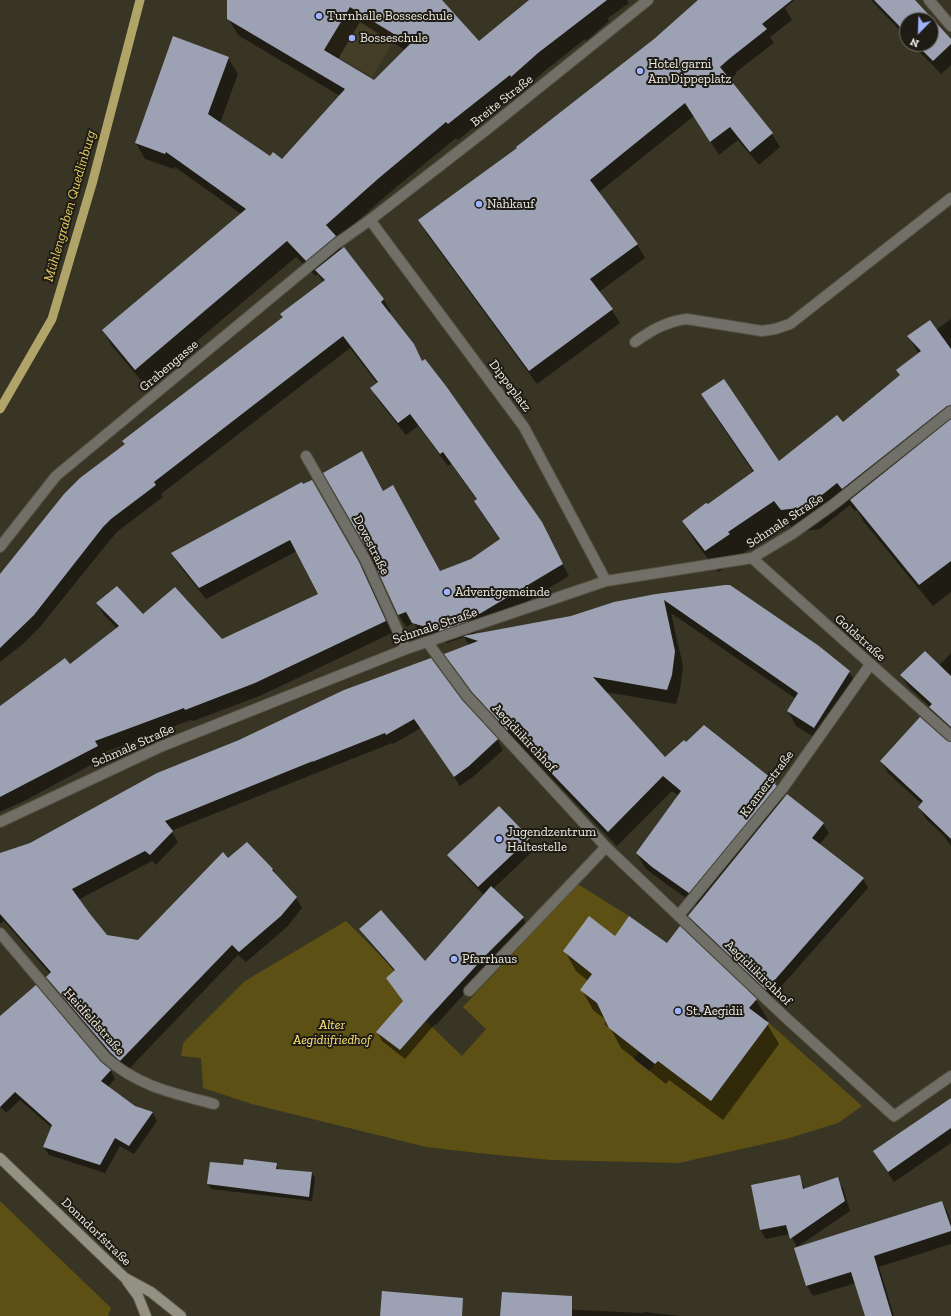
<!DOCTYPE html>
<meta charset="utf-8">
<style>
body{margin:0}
#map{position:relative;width:951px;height:1316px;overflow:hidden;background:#393525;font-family:"Zilla Slab",serif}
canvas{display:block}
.north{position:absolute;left:899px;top:12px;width:40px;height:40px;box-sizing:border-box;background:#1e1c15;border:1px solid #727067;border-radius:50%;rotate:203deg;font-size:11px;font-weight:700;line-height:16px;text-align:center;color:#efede3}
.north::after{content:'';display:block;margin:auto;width:14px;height:18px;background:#9fb3fd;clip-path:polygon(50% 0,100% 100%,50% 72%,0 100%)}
</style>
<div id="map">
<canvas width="951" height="1316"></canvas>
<div class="north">N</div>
</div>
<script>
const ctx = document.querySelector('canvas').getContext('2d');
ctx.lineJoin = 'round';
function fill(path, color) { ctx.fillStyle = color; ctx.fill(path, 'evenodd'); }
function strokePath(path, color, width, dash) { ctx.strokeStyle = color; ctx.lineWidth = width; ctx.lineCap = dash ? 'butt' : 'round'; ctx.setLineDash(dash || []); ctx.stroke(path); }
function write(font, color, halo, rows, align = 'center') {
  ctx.font = font + ' "Zilla Slab",serif'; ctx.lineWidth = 4; ctx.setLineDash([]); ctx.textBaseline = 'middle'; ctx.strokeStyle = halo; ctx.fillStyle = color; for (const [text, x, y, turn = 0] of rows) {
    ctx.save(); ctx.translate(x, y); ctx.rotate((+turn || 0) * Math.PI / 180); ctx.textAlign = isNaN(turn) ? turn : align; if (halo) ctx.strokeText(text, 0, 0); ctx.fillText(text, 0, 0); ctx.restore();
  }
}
fill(new Path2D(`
 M246,0H418L372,77Z`), '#443e27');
fill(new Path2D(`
 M576,883L629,916C612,940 598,966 581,990L610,1015L604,1024L614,1032L621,1023L646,1043L634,1059L649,1071L662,1055L677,1075L711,1101L769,1023L862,1106L838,1123L786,1139L679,1163L551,1160L487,1154L426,1147L252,1104L203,1088L201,1058L181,1056L183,1043L245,981L346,921L395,970L423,1018L462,1056L486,1029L463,1007L518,948Z
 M0,1201L111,1308L108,1316H0Z`), '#5d5014');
fill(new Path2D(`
 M228,0H441L479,42L531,0H627L629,3L608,18L609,21L586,41L585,39L547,69L521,92L519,90L458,140L456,138L388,194L336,240L342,249L343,248L384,300L391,312L389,313L413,344L422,362L541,522L569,576L470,636L572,617L656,595L849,672L858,686L822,742L796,726L788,711L796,699L671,613L683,666L680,690L676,704L605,692L665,759L686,743L775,783L784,798L787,795L823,824L829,833L819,845L863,879L868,888L771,998L694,925L689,916L697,906L662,881L645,868L637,853L679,796L672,791L617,846L518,743L516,744L482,707L454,668L445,654L469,645L464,637L447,643L421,635L414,623L406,627L399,615L372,555L362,452L383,492L440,572L472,560L500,540L482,514L475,501L477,500L451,464L448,466L418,426L406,435L378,400L371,388L377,383L350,348L161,494L163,497L118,531L110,540L40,627L23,644L0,662V576L126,444L284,318L323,282L318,274L316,276L296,257L145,385L112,346L103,330L241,214L175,167L174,169L145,159L136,143L228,58L238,74L220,123L270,158L282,161L340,96L238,35L228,18ZM360,22L405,50L375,81L338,59Z
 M699,0H794L785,8L792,20L770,37L774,43L736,72V74L729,80L772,134L780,147L759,165L738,140L719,155L694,116L598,193L637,244L645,258L599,292L612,310L620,323L537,384L427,234L419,220L518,149L654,39Z
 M871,0H914L951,41V65L941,74L912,44H931V20H907V38Z
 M951,319V592L933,606L864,522L857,510L855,511L850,505L820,529L795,532L787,522L741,555L742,557L718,572L696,543L683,521L708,506L754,473L715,416L703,394L779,462L843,423L901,376L919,354L909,337L936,330Z
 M312,481L366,575L392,633L262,695L193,721L191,720L102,753L104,758L26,800L0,812V734L69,665L117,628L104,615L97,603L143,616L221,640L320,594L297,551L206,599L179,565L172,553Z
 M951,653V732L937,719L930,707L908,686L901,675L939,666Z
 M461,701L497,739L503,750L474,776L460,786L421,728L393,744L392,743L319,772L171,831L178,842L156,865L152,861L78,900L106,936L139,941L228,859L273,869L278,878L296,898L302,908L287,927L246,962L238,955L127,1071L118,1064L53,987L47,977L50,974L4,921L0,924V854Z
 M947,742L951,743V846L944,836L926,819L919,807L922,804L888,773L881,761Z
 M529,839L535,849L493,889L523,918L528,927L492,963L436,1025L435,1024L405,1059L382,1041L377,1032L404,1002L387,978L395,972L366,938L361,930L425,962L484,895L455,865L449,855Z
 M680,928L756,1000L768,1020L766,1022L779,1044L723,1120L669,1080L666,1084L621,1048L606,1020L593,1010L582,990L588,981L576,971L565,951L615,938L667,945Z
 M0,1017L100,1063L111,1071L115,1079L108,1087L134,1107L153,1113L157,1121L134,1154L120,1146L105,1173L49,1155L44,1147L52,1128L20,1100L6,1113L0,1106Z
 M951,1099V1143L894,1182L874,1152Z
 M276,1164L279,1170L312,1173L315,1178L312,1201L211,1189L208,1184L243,1166Z
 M799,1177L805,1189L837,1179L843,1188L850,1211L797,1247L790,1234L766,1239L760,1230Z
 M942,1202L948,1213L951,1222V1244L879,1267L894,1316H866L856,1283L813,1296L807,1286L795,1249Z
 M560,1309L643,1313L644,1312L681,1316H501Z`), '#0007');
strokePath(new Path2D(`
 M0,409L52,319L92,184L140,0`), '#b1a469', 9);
fill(new Path2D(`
 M227,0H442L479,41L529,0H607L538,53L511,77L510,75L448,124L446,122L379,178L326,225L336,236L306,261L287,241L135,370L102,330L246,209L166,152L165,154L135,143L173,36L229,57L208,114L270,156L273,152L282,159L345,89L227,19ZM350,7L410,44L374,80L324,50Z
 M698,0H792L762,24L767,29L729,59L720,67L773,133L750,152L730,127L710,142L685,103L590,180L638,244L590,279L613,309L529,371L418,220L517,148L516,147L654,39Z
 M874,0H915L951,39V44L933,61L916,44H931V20H907V34Z
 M344,247L384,299L381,302L414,344L422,361L425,359L446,386L542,522L563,564L466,622L440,631L412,623L406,612L398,615L371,556L323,473L362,451L383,491L393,485L440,571L471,559L500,539L474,501L477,499L443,452L440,454L410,414L398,423L370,388L378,382L343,336L154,482L156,485L111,519L103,527L34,615L0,648V574L64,494L80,478L125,444L122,441L283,317L280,314L325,280L315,270Z
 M930,320L951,349V405L947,406L842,489L837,483L807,507L781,510L774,501L728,532L730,534L705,551L682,521L706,503L708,504L754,471L701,394L724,379L779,461L837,415L843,422L900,375L896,370L921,351L907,336Z
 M951,419V561L919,585L850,500Z
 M312,480L359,562L386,621L255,683L185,710L184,708L95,741L98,746L0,797V706L65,658L70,664L119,626L96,603L117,586L143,614L175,587L222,639L318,594L290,540L199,588L171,553L302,482L303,484Z
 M725,585H730L819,646L850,671L814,728L787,711L798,693L664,600L675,651L672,675L667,690L593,677L665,757L684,740L686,742L704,725L776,782L775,784L777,786L689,893L652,867L636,853L681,791L663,776L608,832L509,729L507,730L472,692L444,654L478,641L463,636L571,616L614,602L656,594Z
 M925,651L951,676V727L929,707L932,704L900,675Z
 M431,658L462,700L498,739L469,766L454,777L414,719L386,735L385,733L312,762L313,761L165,821L173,831L150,855L145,851L72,889L90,914L107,935L138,940L223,852L228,858L247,842L273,869L272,870L297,897L281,916L239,952L232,945L120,1061L111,1053L46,977L51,972L0,914V853L30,843L157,773L239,740L344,690Z
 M920,717L947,741L951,742V839L918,807L923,801L880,761Z
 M787,794L824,823L812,838L864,878L766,990L688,916Z
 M499,806L530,838L478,887L447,855Z
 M491,886L524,917L487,954L430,1016L400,1050L376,1032L403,1001L386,978L395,970L359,929L381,910L425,961Z
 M589,916L615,936L629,916L667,943L680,926L757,999L749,1008L769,1023L711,1101L658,1061L655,1064L609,1028L597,1003L580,990L592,974L563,951Z
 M36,985L101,1062L111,1070L101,1081L135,1106L153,1112L129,1146L115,1138L100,1165L43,1147L52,1125L15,1092L0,1107V1016Z
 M951,1098V1128L888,1172L873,1151Z
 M244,1159L277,1163L276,1169L312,1172L309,1197L207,1184L210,1162L243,1165Z
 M800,1175L803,1189L838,1177L845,1201L790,1239L786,1225L760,1230L751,1185Z
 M942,1201L951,1227V1231L874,1256L892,1316H865L851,1272L806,1286L794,1248Z
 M382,1291L463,1298L462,1316H380Z
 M502,1292L572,1296V1316H500Z`), '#9ca2b4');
const minor = new Path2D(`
 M929,0L951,26
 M370,220L524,427L606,581
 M635,342C651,330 667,321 687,319L762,331L775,329L790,324L951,198
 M306,456L365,559L406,649
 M0,547L56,476L336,244L370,220L490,127L648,0
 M752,558L951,736
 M428,643L467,696L606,847L784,1016L894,1116L951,1076
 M0,822L160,747L406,649L606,581L752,558L792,534L834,504L951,411
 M679,915L783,788L870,665
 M0,933L106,1058C140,1087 173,1093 214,1104
 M469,991L606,847`);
const secondary = new Path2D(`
 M0,1158L125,1278L151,1292L181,1316
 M127,1281L138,1296L146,1316`);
strokePath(minor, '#565243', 12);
strokePath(secondary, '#565243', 12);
strokePath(minor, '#717068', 10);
strokePath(secondary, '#939184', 10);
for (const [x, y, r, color] of [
 [319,16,4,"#9fb3fd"],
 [352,38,4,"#9fb3fd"],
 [640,71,4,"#9fb3fd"],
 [479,204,4,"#9fb3fd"],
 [447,592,4,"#9fb3fd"],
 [499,839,4,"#9fb3fd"],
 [454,959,4,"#9fb3fd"],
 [678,1011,4,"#9fb3fd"]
]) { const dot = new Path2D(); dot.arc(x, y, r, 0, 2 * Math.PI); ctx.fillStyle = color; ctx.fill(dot); strokePath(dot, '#1e1c15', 1.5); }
write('13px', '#efede3', '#1e1c15', [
 ["Turnhalle Bosseschule",327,16],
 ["Bosseschule",360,38],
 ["Hotel garni",648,64],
 ["Am Dippeplatz",648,79],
 ["Nahkauf",487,204],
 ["Adventgemeinde",455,592],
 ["Jugendzentrum",507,832],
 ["Haltestelle",507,847],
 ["Pfarrhaus",462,959],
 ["St. Aegidii",686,1011]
], 'left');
write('13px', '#efede3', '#1e1c15', [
 ["Breite Straße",502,101,-38],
 ["Grabengasse",169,366,-40],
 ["Dippeplatz",510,386,53],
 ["Schmale Straße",785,521,-33],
 ["Dovestraße",371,545,63],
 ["Schmale Straße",435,626,-19],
 ["Goldstraße",860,638,42],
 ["Aegidiikirchhof",524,738,47],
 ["Schmale Straße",133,746,-24],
 ["Kramerstraße",767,784,-53],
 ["Aegidiikirchhof",758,973,44],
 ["Heidfeldstraße",94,1022,48],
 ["Donndorfstraße",96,1232,44]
]);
write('italic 13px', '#fde478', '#1e1c15', [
 ["Alter",332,1025],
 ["Aegidiifriedhof",332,1040]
]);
write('italic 14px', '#e7ce61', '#1e1c15', [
 ["Mühlengraben Quedlinburg",70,206,-74]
]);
</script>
